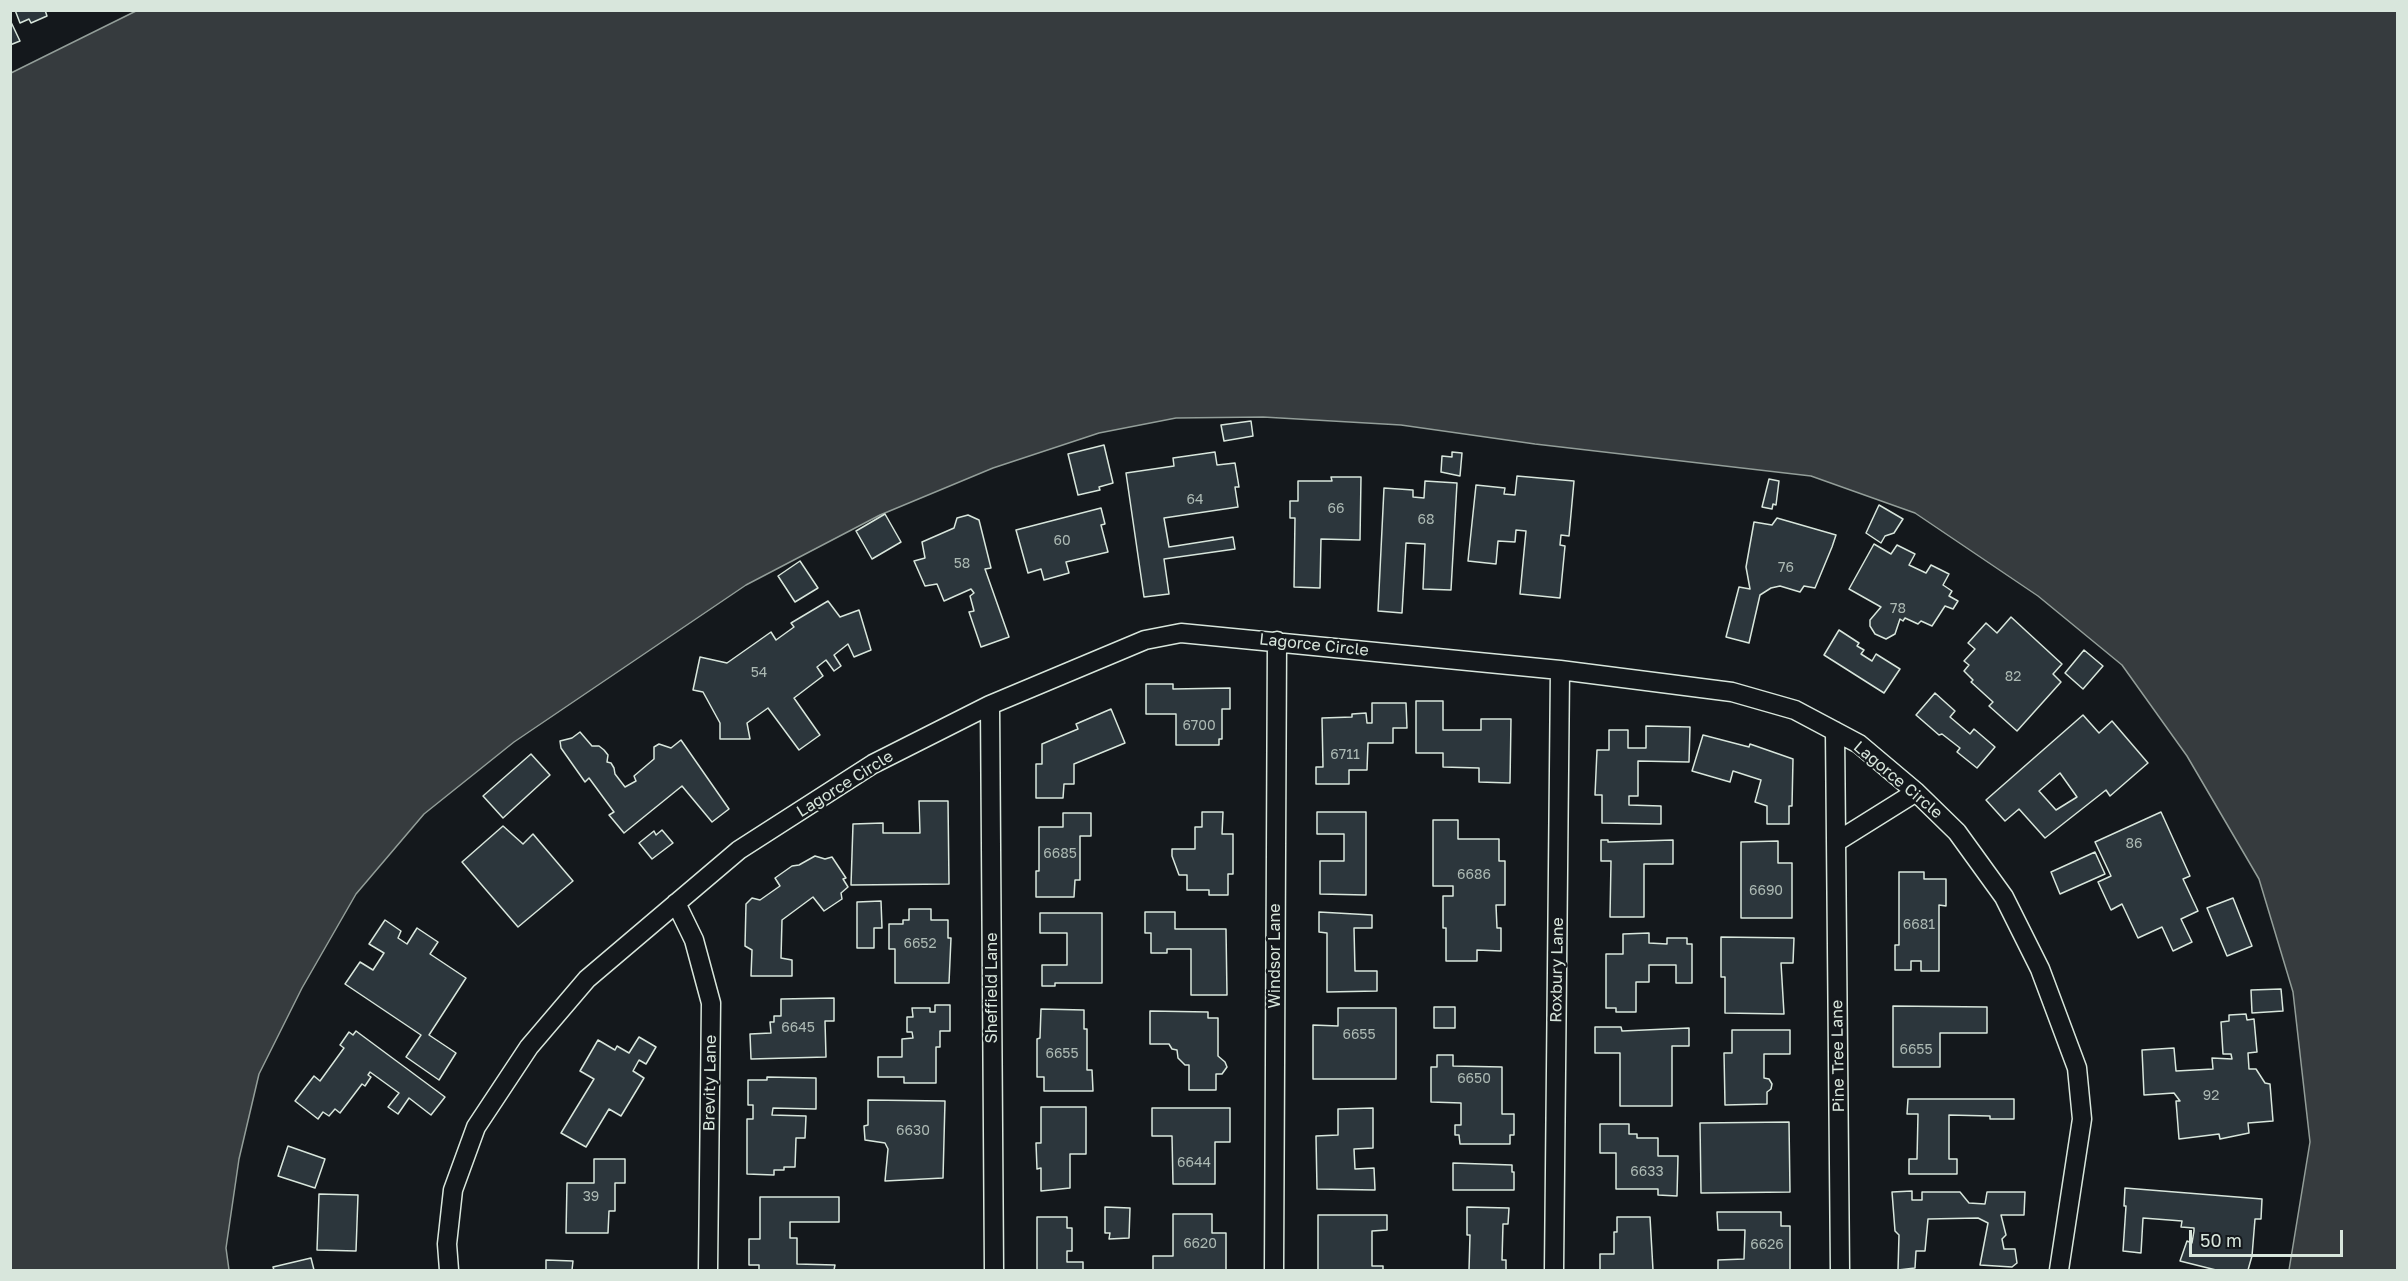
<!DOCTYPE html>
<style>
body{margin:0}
#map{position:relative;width:2408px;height:1281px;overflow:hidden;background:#14181c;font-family:"Golos Text",sans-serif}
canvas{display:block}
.frame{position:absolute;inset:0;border:12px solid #d8e6dc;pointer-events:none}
.scale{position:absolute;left:2189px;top:1230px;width:154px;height:27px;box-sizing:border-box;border:3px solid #d8e6dc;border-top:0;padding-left:8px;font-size:18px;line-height:21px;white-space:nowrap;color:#d8e6dc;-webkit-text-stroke:4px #14181c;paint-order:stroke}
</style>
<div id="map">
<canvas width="2408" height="1281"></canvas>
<div class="frame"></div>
<div class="scale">50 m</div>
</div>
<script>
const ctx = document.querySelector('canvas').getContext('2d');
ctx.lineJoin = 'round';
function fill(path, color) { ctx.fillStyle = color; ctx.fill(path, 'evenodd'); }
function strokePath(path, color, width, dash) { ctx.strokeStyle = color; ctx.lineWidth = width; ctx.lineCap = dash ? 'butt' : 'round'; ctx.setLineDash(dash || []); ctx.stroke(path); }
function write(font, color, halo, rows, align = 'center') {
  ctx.font = font + ' "Golos Text",sans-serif'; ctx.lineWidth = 4.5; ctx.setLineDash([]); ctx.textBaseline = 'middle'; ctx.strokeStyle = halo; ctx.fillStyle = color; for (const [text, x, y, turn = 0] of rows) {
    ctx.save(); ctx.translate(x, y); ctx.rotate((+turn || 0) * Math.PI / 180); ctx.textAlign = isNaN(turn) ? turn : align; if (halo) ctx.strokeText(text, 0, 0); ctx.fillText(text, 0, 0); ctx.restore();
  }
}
const water = new Path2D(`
 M136,11H2397V1270H2289L2310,1142L2293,992L2259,879L2187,756L2122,665L2038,596L1915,513L1811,476L1535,444L1401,425L1263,417L1176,418L1099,433L993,468L880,515L746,585L514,742L424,814L356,894L302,988L259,1074L239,1159L226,1248L229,1270H11V73Z`);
fill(water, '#363b3e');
strokePath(water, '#939e99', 1.5);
const building = new Path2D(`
 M15,10H45L47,16L31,23L29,19L20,23Z
 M10,20L20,41L10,45Z
 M1251,421L1253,436L1224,441L1221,425Z
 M1104,445L1113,483L1099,487L1100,490L1078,495L1068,454Z
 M1215,452L1217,465L1235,463L1239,487H1235L1238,507L1164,518L1169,547L1233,537L1235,549L1164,559L1169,594L1144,597L1126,473L1174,466L1173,458Z
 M1452,452L1462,453L1460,476L1441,472L1442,456L1452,457Z
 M1517,476L1574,481L1569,536L1561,535L1560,545L1565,546L1560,598L1520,594L1526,531L1516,530L1515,542L1498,541L1496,564L1468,561L1476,485L1505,488L1504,494L1515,495Z
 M1331,477H1361L1360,540L1321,539L1320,588L1294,587L1295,518H1290V501H1298V481H1332Z
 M1769,479L1779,481L1776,505L1773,504L1772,509L1762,507Z
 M1425,481L1457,483L1451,590L1423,589L1425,544L1406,543L1402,613L1378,611L1384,488L1413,490V497L1424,498Z
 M1879,505L1903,519L1894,533L1885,536L1881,543L1866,533Z
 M1101,508L1105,524L1101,525L1108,552L1066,562L1069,573L1044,580L1041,569L1028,573L1016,530Z
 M885,514L901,542L872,559L856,531Z
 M968,515L979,520L991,568L985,569L1009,637L981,647L969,612L974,611L970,596L974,593L971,589L944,601L937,584L925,586L914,561L925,558L922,542L954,528L957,518Z
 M1777,518L1836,535L1832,547L1815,588L1804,586L1800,592L1780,586L1771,588L1760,595L1749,643L1726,637L1739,587L1750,589L1746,567L1754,522L1772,525Z
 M1874,544L1891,554L1897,545L1915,554L1909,565L1926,573L1931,565L1949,574L1943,585L1952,591L1949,596L1958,601L1953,609L1945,606L1932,626L1921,621L1918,624L1905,618L1903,621L1900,619L1895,634L1886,639L1875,634L1870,626V620L1881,607L1849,589Z
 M800,561L818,588L795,602L778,576Z
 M828,601L840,617L859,610L871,650L854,657L848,644L834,655L841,666L834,671L826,660L817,667L823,676L794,698L820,735L799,750L768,708L747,723L750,739H720V723L703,692L693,690L700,657L727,663L771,632L776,640L794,627L791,623Z
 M2011,617L2062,664L2053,674L2061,682L2017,731L1989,706L1993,702L1971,682L1973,680L1964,671L1969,665L1964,661L1975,649L1968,643L1986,623L1997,633Z
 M1839,630L1859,643L1857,646L1864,650L1861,654L1872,661L1876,654L1900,669L1884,693L1824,655Z
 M2084,650L2103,666L2083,689L2065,673Z
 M1146,684H1173V689L1230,688V709H1222V739H1219V745H1176V714H1146Z
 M1935,693L1955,711L1950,717L1970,734L1974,729L1995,747L1977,768L1957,752L1960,748L1942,734L1939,735L1916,715Z
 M1416,701H1443V730H1481V719H1511L1510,783L1479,782V768L1443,767V753H1416Z
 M1372,703H1406L1407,728H1393V743H1368L1367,770H1349V784H1316V767H1323L1322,718L1352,717V714L1366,713L1367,723H1372Z
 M1111,709L1125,743L1074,764V784H1064L1063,798H1036V764H1042V744L1078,729L1076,724Z
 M2083,715L2099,733L2112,721L2148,763L2110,796L2106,790L2045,838L2019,809L2005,821L1986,800ZM2060,773L2077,797L2056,810L2039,791Z
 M1646,726L1690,727L1689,762L1638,761V796H1629V805L1661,806V824L1602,823V795H1595L1597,750H1609V730H1628V748H1646Z
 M580,732L592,746H599L604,750L608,755L607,762L611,763L614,768L615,774L625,787L636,781L634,776L654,759V747L659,744L671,748L681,740L729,809L712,822L682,786L624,833L609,815L614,812L589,778L585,782L561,748L560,741L572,738Z
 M1703,735L1749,747L1750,744L1793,759L1792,806H1789V824H1767V806L1755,802L1761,780L1733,771L1730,782L1692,771Z
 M531,754L550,775L503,818L483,796Z
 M919,801H948L949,884L851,885L853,824L883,823V833H920Z
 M1202,812H1223L1222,834H1233V874H1228V895H1209V890H1187V875H1179L1172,856V849H1195V827H1202Z
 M1317,812H1366V895L1320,894V861H1344V834H1317Z
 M2161,812L2190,876L2183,879L2198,911L2181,919L2192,942L2173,951L2162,927L2138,938L2122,904L2111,910L2098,882L2111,876L2095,842Z
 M1063,813H1091V836H1080V880H1075L1074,897H1036V871H1039V827H1063Z
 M1433,820H1458V839H1499V861H1505V905H1496L1497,928H1501V951L1477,950V961H1446V928H1443V896H1453V886H1433Z
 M503,826L523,844L533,834L573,881L518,927L462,862Z
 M662,830L673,843L652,859L639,843L654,831L656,835Z
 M1601,840H1608V842L1673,840V864H1644V917H1610L1611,861H1601Z
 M1778,841V863H1792V918H1741V842Z
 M2095,852L2105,874L2060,894L2051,872Z
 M815,856L825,859L832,857L846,878L843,879L848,887L841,893L842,899L824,911L813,897L782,920L781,958L792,960V976H751L752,950L745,946L746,904L752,898L760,900L780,886L775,878L792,866L799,865Z
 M1899,872H1924V879H1946V906L1939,905V971H1921V961H1911V970H1895V945H1899Z
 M2233,898L2252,946L2227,956L2207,908Z
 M881,901L882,928H874V948H857V902Z
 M909,909H931V920H948V938H951L949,983H895V949H889V924H903V920H909Z
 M1145,912H1175V929H1226L1227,995H1191V949H1167V953H1151V933H1145Z
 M1319,912L1372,915V928H1354L1355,971H1377V991L1327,992V933L1319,932Z
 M1040,913H1102V983H1055V986H1042V965H1067V933H1040Z
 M385,920L401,931L398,938L407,944L417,928L438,942L430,954L466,978L429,1035L456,1053L439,1080L406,1057L421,1035L345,984L360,962L373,970L384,953L369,944Z
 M1649,933V943L1667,944V938H1687V944H1692V983H1676V965H1649V982H1636V1012H1616V1008H1606V954H1623V934Z
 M1721,937L1794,938L1793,963H1781L1784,1014L1725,1013V977H1721Z
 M2281,989L2283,1011L2252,1013L2251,990Z
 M834,998V1021H825L826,1057L751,1059L750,1034L771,1033L770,1022H774V1016H781V999Z
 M935,1005H950V1031H940V1047H936V1083H904V1077H878V1057H902V1039L913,1038L912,1032H907V1017H913L912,1008H930V1012H935Z
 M1893,1006L1987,1007V1033H1940V1067H1893Z
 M1434,1007H1455V1028H1434Z
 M1338,1008H1396V1079H1313V1025L1338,1026Z
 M1041,1009L1084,1010V1029H1087V1070H1092L1093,1091H1044V1077H1037V1039L1040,1038Z
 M1150,1011L1208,1012V1018H1218V1056L1225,1062L1227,1067L1222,1074H1216V1090H1189V1065H1185L1178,1058L1177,1050L1172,1049L1169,1044H1150Z
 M2246,1014L2247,1020L2254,1019L2257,1052L2248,1053L2249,1069H2256L2265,1083L2270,1084L2273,1121L2248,1123L2249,1133L2220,1139L2219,1134L2179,1139L2176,1101H2180L2174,1093L2144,1095L2142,1050L2174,1048L2176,1071L2213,1069L2212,1058L2232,1059L2231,1054H2223L2221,1022L2229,1021V1015Z
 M1595,1027H1621L1622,1031L1689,1028V1046H1672V1106H1620V1053H1595Z
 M1732,1030H1790V1054H1764V1078L1769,1079L1772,1084L1771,1089L1767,1092V1104L1725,1105L1724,1053H1732Z
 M356,1031L445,1097L431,1115L409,1098L398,1114L388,1107L399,1093L370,1072L368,1075L371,1077L365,1086L362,1084L340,1113L335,1109L329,1116L323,1112L318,1119L295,1101L314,1076L320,1081L344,1048L340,1045L349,1032L353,1035Z
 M639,1037L656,1047L646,1064L639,1060L633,1071L644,1078L621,1116L609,1109L586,1147L561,1133L594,1079L580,1071L598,1040L615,1050L617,1046L629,1053Z
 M1437,1055H1453V1066L1502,1067V1114H1514V1135H1510V1144H1460L1459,1135H1455V1125H1461V1103L1431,1102V1067H1437Z
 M767,1077L816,1078V1109L773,1108L772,1115L806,1116L805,1138H796L795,1167H784V1170H774V1175L747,1174V1119H753V1105H748V1080H767Z
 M1908,1099H2014V1119H1990V1116L1949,1115V1159H1957V1174H1909V1159H1917L1918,1114H1907Z
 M868,1100L945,1101L943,1178L885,1181L888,1149L885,1143L865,1140L864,1126L868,1125Z
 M1041,1107H1086V1154H1070V1188L1041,1191V1168L1037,1169L1036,1143H1041Z
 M1152,1108H1230V1142H1215V1184H1173L1172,1136H1152Z
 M1373,1108V1148L1354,1149L1355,1169L1374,1168L1375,1190L1317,1189L1316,1136L1338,1135V1109Z
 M1789,1122L1790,1192L1701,1193L1700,1123Z
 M1600,1124H1629V1134H1637V1138H1658V1156H1678L1677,1196L1658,1195V1189H1616V1153H1600Z
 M288,1146L325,1159L315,1188L278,1176Z
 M594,1159H625V1183H615V1211H609L608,1233H566L567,1183H594Z
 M1453,1163L1512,1165V1172H1514V1190H1453Z
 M2125,1188L2262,1199L2261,1219H2255L2252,1256L2248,1270H2216L2180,1261L2187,1241L2192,1243L2194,1231V1228L2181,1227L2182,1221L2143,1218L2141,1253L2123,1251L2126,1206H2124Z
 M1912,1191V1200H1922V1192H1960L1969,1203L1985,1204L1987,1192H2025L2024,1215H2001L2006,1235L2002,1239L2004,1249H2015L2017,1263L2012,1267L1980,1265L1988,1223L1978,1218L1928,1219L1925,1251H1916L1915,1268L1898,1270L1899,1235L1895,1231L1892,1192Z
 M319,1194L358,1195L356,1251L317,1250Z
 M760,1197H839V1222H790V1238H797V1264L835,1265L834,1270H759V1265H749V1239H760Z
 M1105,1207L1130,1208L1129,1238L1109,1239L1110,1233H1105Z
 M1467,1207L1509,1208L1508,1224H1503L1502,1260H1506V1270H1469L1470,1235H1467Z
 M1717,1212H1781V1226H1790V1270H1718V1260L1744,1259L1745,1230H1718Z
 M1173,1214H1212V1233H1226V1270H1153V1256H1173Z
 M1318,1215H1387V1230L1372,1231V1266H1383V1270H1318Z
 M1037,1217H1067V1228H1072V1251H1067V1262H1083V1270H1037Z
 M1617,1217H1650L1653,1270H1600V1254H1614V1232H1617Z
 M311,1258L314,1270H274L273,1267Z
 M546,1260L573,1261L572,1270H546Z`);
fill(building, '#2c363c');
strokePath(building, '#d8e6dc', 1.5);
const street = new Path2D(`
 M990,705L994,1270
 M1835,731L1840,1270
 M1836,842L1916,792
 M676,903L694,940L711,1003L708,1270
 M449,1270L447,1244L453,1190L476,1127L529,1047L587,979L739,850L873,764L990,705L1145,640L1181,633L1560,670L1732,692L1795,710L1859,744L1916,792L1957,832L2004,897L2040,969L2077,1068L2082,1119L2059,1270
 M1274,1270L1277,641
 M1554,1270L1560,670`);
strokePath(street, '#d8e6dc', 21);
strokePath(street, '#14181c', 18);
write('14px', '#adbab4', null, [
 ["64",1195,500],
 ["66",1336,509],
 ["68",1426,520],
 ["60",1062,541],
 ["58",962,564],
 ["76",1786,568],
 ["78",1898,609],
 ["54",759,673],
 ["82",2013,677],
 ["6700",1199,726],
 ["6711",1345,755],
 ["86",2134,844],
 ["6685",1060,854],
 ["6686",1474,875],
 ["6690",1766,891],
 ["6681",1919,925],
 ["6652",920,944],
 ["6645",798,1028],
 ["6655",1359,1035],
 ["6655",1916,1050],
 ["6655",1062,1054],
 ["6650",1474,1079],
 ["92",2211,1096],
 ["6630",913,1131],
 ["6644",1194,1163],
 ["6633",1647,1172],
 ["39",591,1197],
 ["6620",1200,1244],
 ["6626",1767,1245]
]);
write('16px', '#d8e6dc', '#14181c', [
 ["Lagorce Circle",1314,645,6],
 ["Lagorce Circle",1898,780,40],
 ["Lagorce Circle",845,784,-32],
 ["Windsor Lane",1275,956,-90],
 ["Roxbury Lane",1557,970,-89],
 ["Sheffield Lane",992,988,-90],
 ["Pine Tree Lane",1838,1056,-91],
 ["Brevity Lane",710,1083,-89]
]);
</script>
